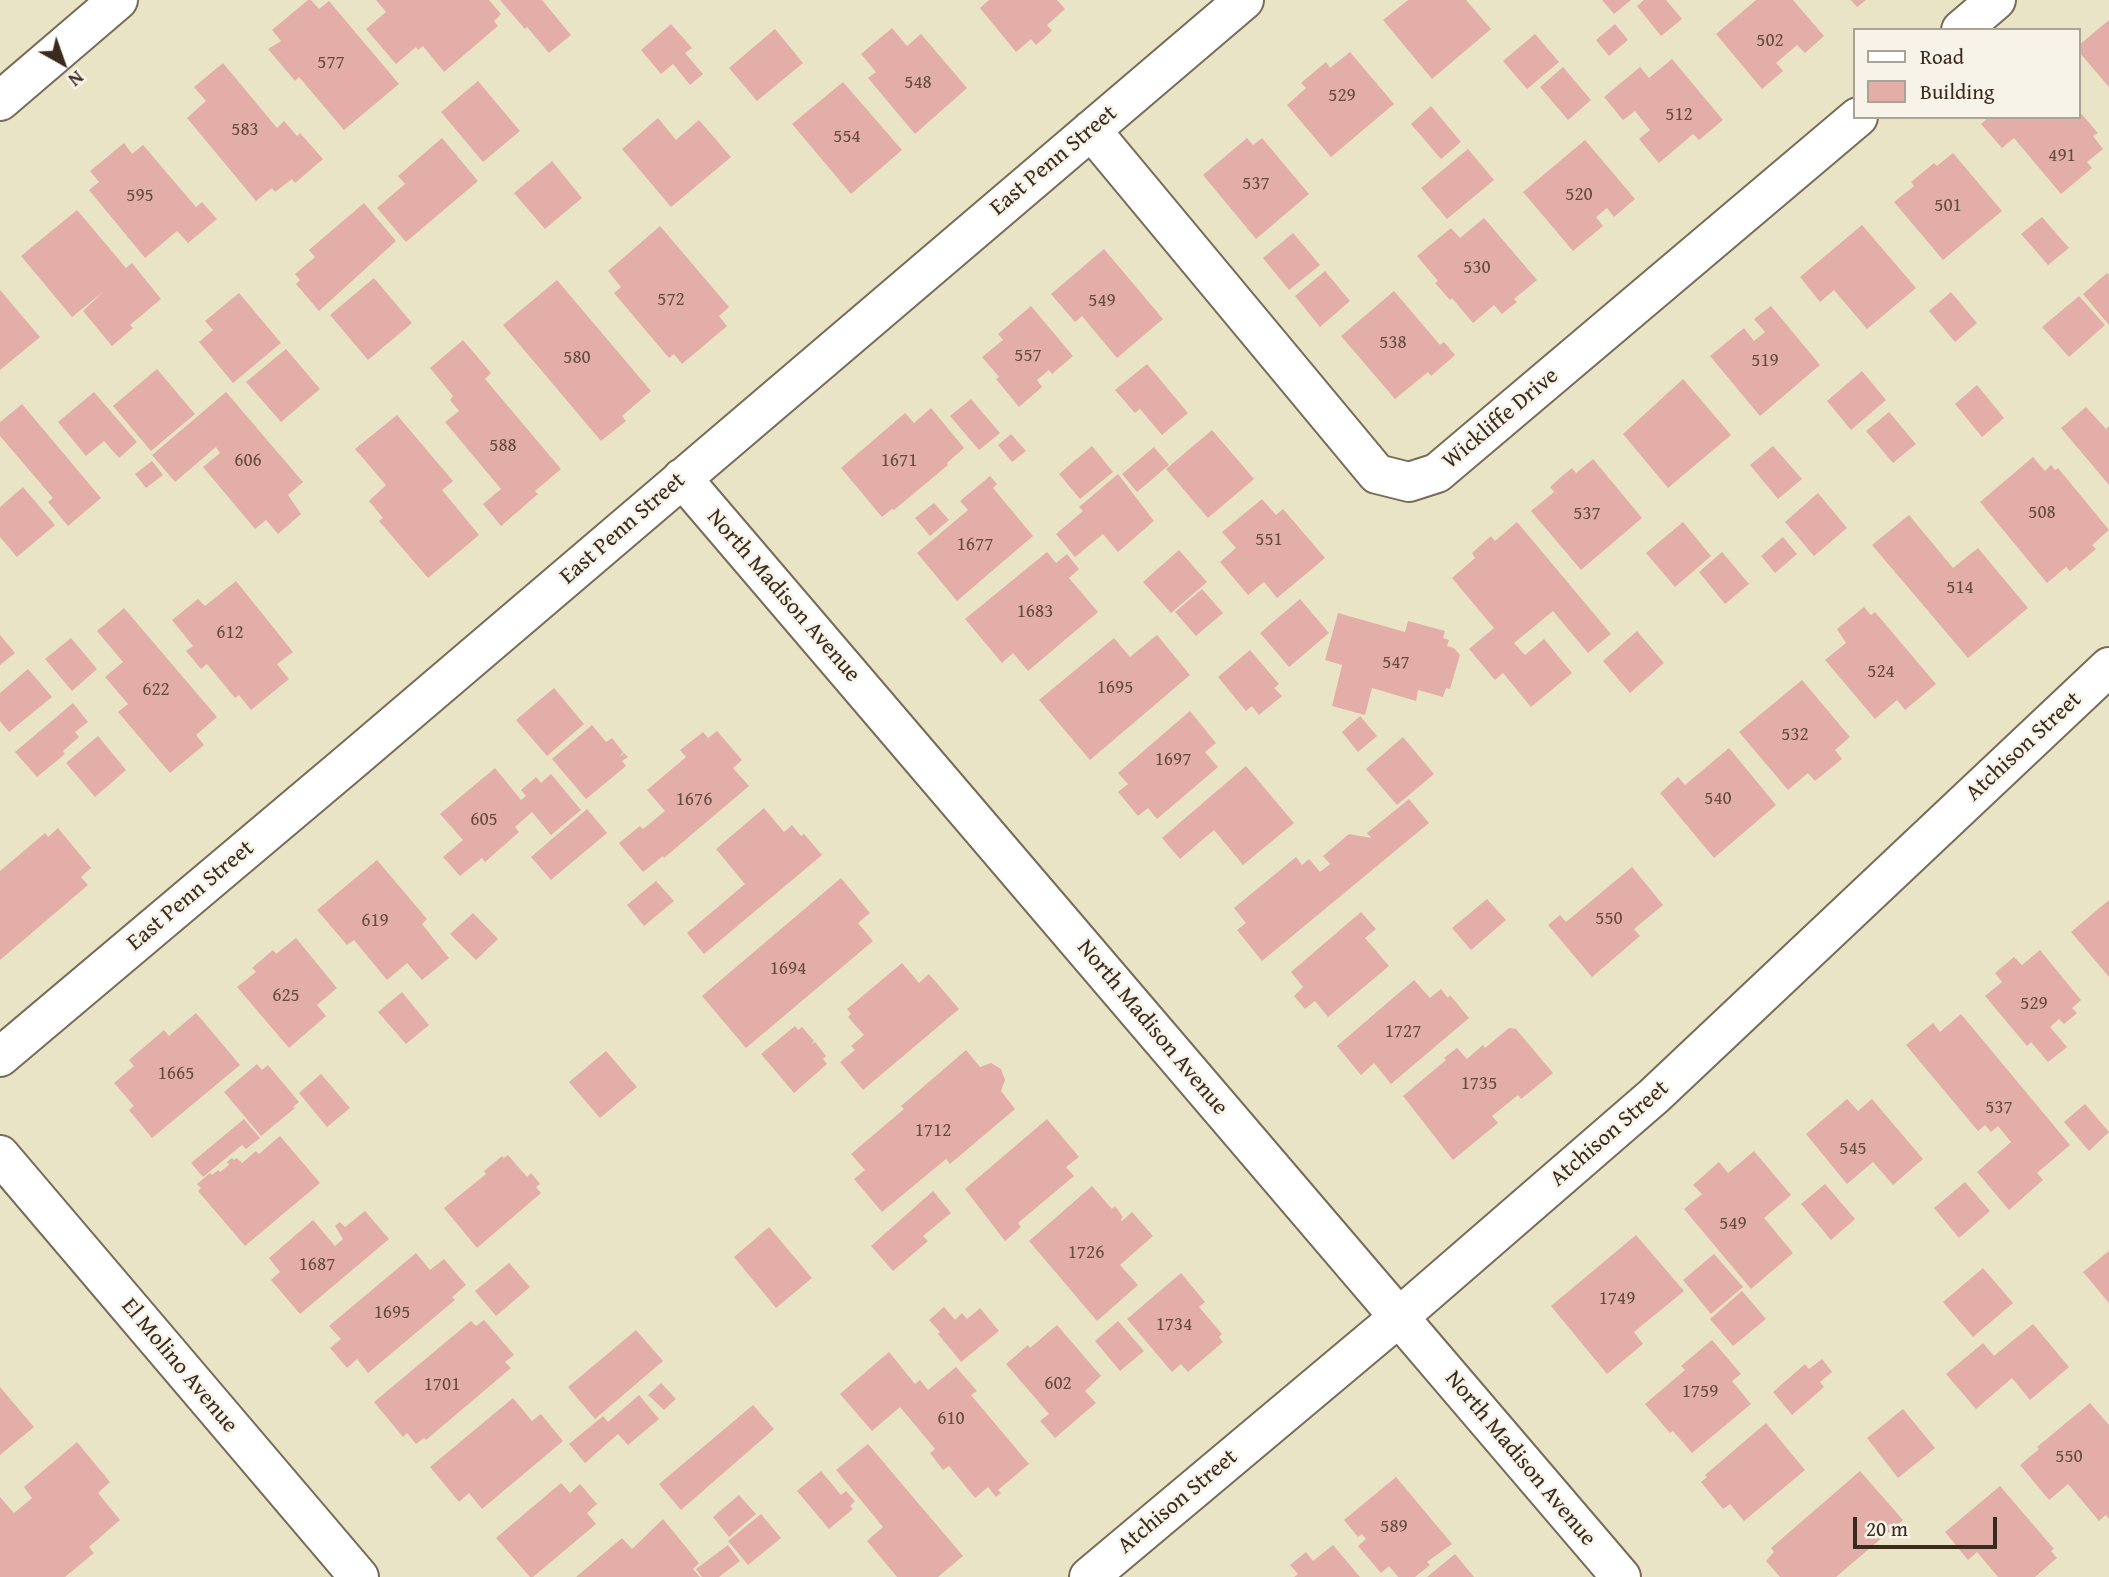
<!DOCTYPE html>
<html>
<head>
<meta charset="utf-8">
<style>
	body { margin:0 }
	#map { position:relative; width:2109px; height:1577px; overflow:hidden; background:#eae4c6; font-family:"Gentium Book Plus",serif }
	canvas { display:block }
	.legend { position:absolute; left:1853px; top:28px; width:228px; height:91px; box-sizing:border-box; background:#f7f3e8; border:2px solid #aca397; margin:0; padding:9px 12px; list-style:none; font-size:21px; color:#3b2a1e }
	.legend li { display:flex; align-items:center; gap:14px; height:35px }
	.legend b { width:35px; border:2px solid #aca397 }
	.north { position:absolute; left:28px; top:28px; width:70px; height:70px; -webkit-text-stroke:5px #f7f3e8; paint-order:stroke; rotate:140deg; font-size:19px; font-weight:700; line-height:28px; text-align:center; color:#3b2a1e }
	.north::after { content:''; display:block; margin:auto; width:24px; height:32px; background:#3b2a1e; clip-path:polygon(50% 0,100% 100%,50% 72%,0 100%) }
	.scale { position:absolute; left:1853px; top:1517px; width:144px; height:32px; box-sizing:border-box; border:4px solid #3b2a1e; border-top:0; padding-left:9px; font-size:21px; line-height:24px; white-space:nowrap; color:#3b2a1e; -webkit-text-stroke:5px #f7f3e8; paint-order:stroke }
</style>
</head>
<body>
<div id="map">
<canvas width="2109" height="1577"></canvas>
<ul class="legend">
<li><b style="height:9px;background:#fff"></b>Road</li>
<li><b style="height:19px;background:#e3aea7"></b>Building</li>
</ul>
<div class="north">N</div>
<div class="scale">20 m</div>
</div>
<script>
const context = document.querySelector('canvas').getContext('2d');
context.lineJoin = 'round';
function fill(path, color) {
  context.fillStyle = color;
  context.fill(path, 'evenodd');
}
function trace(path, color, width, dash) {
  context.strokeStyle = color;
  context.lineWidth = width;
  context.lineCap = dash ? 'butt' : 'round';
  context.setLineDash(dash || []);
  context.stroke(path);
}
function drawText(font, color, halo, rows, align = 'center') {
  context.font = font + ' "Gentium Book Plus",serif';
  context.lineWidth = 5;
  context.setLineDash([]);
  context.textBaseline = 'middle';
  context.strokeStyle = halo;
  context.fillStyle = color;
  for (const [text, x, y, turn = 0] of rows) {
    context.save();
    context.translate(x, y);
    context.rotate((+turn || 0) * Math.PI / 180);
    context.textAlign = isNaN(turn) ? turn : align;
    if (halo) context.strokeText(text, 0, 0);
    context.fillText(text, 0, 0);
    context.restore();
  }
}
fill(new Path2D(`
	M308 0H311L319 9 329 1 399 84 344 130 299 77 295 81 268 49 281 41 272 30Z
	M376 0H489L501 14 494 21 498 26 444 72 423 46 418 50 416 47 396 64 366 29 386 12Z
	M500 0H542L571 35 549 53 527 27 525 29Z
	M989 0H1057L1065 9 1047 25 1052 31 1036 45 1031 39 1016 52 980 8Z
	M1408 0H1466L1491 29 1432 79 1383 20Z
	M1602 0H1631L1614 14Z
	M1644 0H1666L1682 19 1661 36 1637 6Z
	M1756 0H1793L1824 36 1805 53 1797 45 1776 63 1783 71 1762 89 1716 34Z
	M1851 0H1866L1857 7Z
	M2109 20V87L2079 52V45Z
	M671 24 692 48 685 53 703 74 690 85 673 64 661 74 641 50Z
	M1615 24 1628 40 1609 56 1596 40Z
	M892 28 907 46 921 34 967 88 915 134 868 78 876 72 861 54Z
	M775 29 803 63 757 101 729 68Z
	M1535 34 1559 62 1527 89 1503 61Z
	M1350 52 1394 104 1331 157 1287 105 1306 88 1301 83 1326 62 1330 68Z
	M1672 59 1723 120 1699 140 1693 134 1659 163 1639 139 1650 130 1635 111 1623 120 1604 97 1640 67 1649 78Z
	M223 63 277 128 284 121 297 136 300 133 323 159 295 183 292 179 275 192 272 188 256 201 187 118 206 101 194 87Z
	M1563 67 1591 100 1568 120 1540 87Z
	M478 81 520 131 483 162 441 112Z
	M843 82 902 150 851 194 792 124Z
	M1431 106 1461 142 1441 159 1411 124Z
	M2079 111 2098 133 2093 136 2103 149 2087 162 2092 168 2061 194 2014 138 2002 148 1981 124 1989 117H2079Z
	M658 118 676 140 699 120 731 157 671 207 622 149Z
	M442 138 478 181 406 242 377 208 405 184 398 176Z
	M1247 138 1253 145 1262 138 1309 194 1256 239 1203 175Z
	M1585 140 1635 199 1614 217 1607 208 1596 217 1603 226 1573 251 1523 192Z
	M124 143 132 154 143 145 196 207 202 202 217 219 188 243 177 231 145 258 89 190 99 182 90 171Z
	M1468 149 1494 180 1447 219 1421 188Z
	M1953 153 2002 211 1943 260 1894 202 1914 186 1911 182 1934 163 1937 166Z
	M552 161 582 198 545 229 514 193Z
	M364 203 396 241 319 311 296 284 300 280 295 274 315 257 309 250Z
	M77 210 126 268 132 263 161 299 130 325 133 328 112 346 83 311 103 292 72 317 21 256Z
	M2042 217 2069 248 2048 265 2021 234Z
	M1484 218 1537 280 1514 299 1517 302 1502 314 1494 305 1473 323 1452 298 1450 300 1435 283 1438 281 1417 256 1451 228 1460 238Z
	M1862 225 1916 288 1867 329 1834 290 1820 302 1800 277Z
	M660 226 729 307 719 316 727 326 682 364 674 354 669 358 614 293 621 287 608 271Z
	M1293 233 1320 265 1289 290 1263 258Z
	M1104 249 1163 319 1117 358 1082 316 1075 322 1051 294Z
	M1325 271 1350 301 1320 327 1295 296Z
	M2107 273 2109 275V325L2083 294Z
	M374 278 412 323 368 360 330 315Z
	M557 280 651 391 622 416 626 421 601 441 503 325Z
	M0 290 40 337 0 370Z
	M1394 291 1440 345 1444 342 1455 355 1431 376 1428 372 1395 399 1341 336Z
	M1951 292 1977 323 1955 342 1929 311Z
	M239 293 281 343 233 383 199 342 213 330 205 321Z
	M2079 296 2105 325 2069 357 2042 327Z
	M1031 306 1073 356 1052 374 1049 370 1037 380 1042 387 1019 407 996 379 999 377 982 357 1003 340 998 334Z
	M1771 306 1820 365 1760 416 1710 356 1744 328 1754 341 1765 332 1754 319Z
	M463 340 491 373 485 379 561 469 535 491 538 494 501 526 483 504 501 489 445 422 459 411 450 400 453 396 430 368Z
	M286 349 320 389 281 422 246 382Z
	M1147 364 1188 413 1162 435 1140 409 1135 413 1115 390Z
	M157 369 195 414 151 451 113 406Z
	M1862 371 1886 400 1851 430 1827 401Z
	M1683 379 1731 435 1668 488 1623 434Z
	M1977 385 2004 418 1982 437 1955 404Z
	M94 392 137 442 119 458 104 441 86 456 58 422Z
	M226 392 303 482 288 495 301 514 278 534 266 520 255 529 203 467 220 453 216 447 175 482 152 455Z
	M971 399 1000 433 979 450 950 416Z
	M22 404 101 498 68 526 48 502 53 498 0 436V422Z
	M2086 407 2106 429 2109 426V485L2061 428Z
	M931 408 964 448 947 463 948 465 894 510 892 509 882 517 841 468 905 413 914 423Z
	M1889 412 1916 444 1893 463 1866 431Z
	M397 415 453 481 442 490 479 535 428 578 379 521 383 518 369 501 386 485 355 449Z
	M1212 430 1254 479 1208 518 1166 469Z
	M1011 434 1026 451 1012 462 998 445Z
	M1092 446 1113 472 1080 499 1059 474Z
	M1773 446 1802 479 1778 499 1750 465Z
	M1154 447 1169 465 1137 492 1122 474Z
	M2033 457 2045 471 2051 465 2055 470 2058 468 2109 530 2092 545 2096 549 2070 571 2066 567 2047 583 1980 502Z
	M1593 459 1642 518 1581 570 1531 511 1554 492 1550 487 1561 477 1572 468 1576 473Z
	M152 461 163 475 146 488 135 474Z
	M1118 474 1154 521 1118 552 1103 534 1075 557 1056 534 1083 511 1079 507Z
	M990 476 997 484 993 488 1033 536 957 601 917 553 968 510 960 501Z
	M23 487 55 525 17 557 0 537V507Z
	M1818 493 1847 528 1814 556 1785 522Z
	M1262 499 1276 515 1283 509 1325 558 1277 598 1264 582 1248 595 1220 562 1236 548 1222 532Z
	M934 503 949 520 930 536 915 518Z
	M1909 515 1953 568 1978 548 2028 608 1968 658 1872 545Z
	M1517 522 1611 634 1588 653 1553 611 1514 643 1525 655 1544 639 1572 673 1531 707 1503 673 1495 680 1469 649 1494 628 1452 578 1475 558 1472 553 1491 536 1495 541Z
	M1683 522 1711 556 1675 587 1646 553Z
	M1783 537 1797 554 1775 573 1761 556Z
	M1179 550 1207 582 1171 613 1143 582Z
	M1047 552 1056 563 1067 554 1079 569 1069 578 1098 612 1028 671 1013 653 1002 663 965 619Z
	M1722 552 1749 584 1725 604 1699 572Z
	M236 581 293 652 277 664 289 679 251 710 239 695 235 698 207 664 201 669 186 651 193 646 172 620 198 599 205 606Z
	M1202 589 1223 613 1196 636 1175 612Z
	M1300 599 1329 633 1289 667 1260 633Z
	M1864 607 1871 615 1875 612 1936 684 1905 710 1897 700 1875 719 1825 660 1846 643 1837 629Z
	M124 608 217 717 196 735 204 745 170 773 118 712 128 704 105 677 123 662 97 631Z
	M1338 613 1405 632 1408 621 1445 631 1443 638 1449 640 1447 646 1454 648 1460 655 1450 689 1446 688 1443 697 1418 690 1416 701 1372 688 1365 715 1332 706 1342 665 1325 660Z
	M1637 631 1664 663 1630 693 1603 661Z
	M0 635 15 653 0 665Z
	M1157 635 1190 675 1090 760 1039 700 1114 638 1130 657Z
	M71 638 97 669 72 691 45 659Z
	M1250 650 1279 684 1274 688 1282 696 1259 715 1252 706 1246 711 1218 677Z
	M28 669 52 697 9 732 0 721V693Z
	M1802 680 1850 737 1835 750 1842 759 1815 781 1808 773 1788 790 1739 732Z
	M554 688 584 724 547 756 516 720Z
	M73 703 88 722 75 732 79 737 63 751 65 754 37 777 15 752Z
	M1190 711 1216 743 1205 752 1218 767 1157 819 1148 808 1138 816 1118 792 1128 784 1118 773Z
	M1360 716 1377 736 1358 752 1342 732Z
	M592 725 606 742 612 738 623 752 619 758 624 753 628 757 622 761 626 766 586 799 552 759Z
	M717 731 742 760 733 768 749 786 664 858 663 856 643 872 619 843 640 826 643 829 665 811 647 790 686 757 680 750 703 732 708 738Z
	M98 736 126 770 95 797 66 763Z
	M1403 737 1434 774 1397 805 1366 769Z
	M1729 748 1776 805 1714 858 1660 793 1678 777 1685 785Z
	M1246 766 1294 823 1243 865 1214 830 1180 859 1162 838Z
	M495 768 521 800 526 796 521 790 536 777 541 783 551 774 581 810 551 835 532 812 515 827 519 832 485 862 482 858 460 876 443 857 463 840 440 814Z
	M1409 799 1429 823 1262 961 1237 930 1246 923 1234 908 1296 857 1302 865 1309 859 1320 872 1330 864 1323 856 1349 834 1371 838 1367 833Z
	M764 808 784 832 792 825 801 836 804 834 822 855 704 954 687 933 745 884 716 849Z
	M587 809 607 833 551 880 531 857Z
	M58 828 91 868 81 877 88 885 0 960V871L45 833 48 837Z
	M377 860 427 919 422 924 449 958 422 980 407 963 387 980 354 940 347 945 317 910Z
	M1632 867 1663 905 1634 929 1640 936 1592 977 1548 925 1560 915 1566 922Z
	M841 878 870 913 858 923 873 941 746 1048 702 996Z
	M656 881 674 901 644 926 627 905Z
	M1487 899 1506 920 1471 950 1452 928Z
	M2109 900V977L2071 932Z
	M1361 912 1376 929 1365 938 1389 966 1328 1017 1315 1001 1305 1009 1294 996 1303 987 1291 972Z
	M473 913 498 939 476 960 450 934Z
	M296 938 337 988 317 1005 326 1016 289 1048 237 987 256 972 252 968 273 950 276 954Z
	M2040 950 2081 1000 2072 1008 2077 1013 2064 1024 2059 1019 2050 1027 2067 1047 2048 1062 2031 1042 2027 1046 1985 996 2002 982 1995 973 2014 957 2022 965Z
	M902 963 919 983 929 974 959 1009 863 1090 840 1062 855 1050 851 1046 864 1035 848 1017 851 1014 847 1009Z
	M1414 980 1430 998 1441 989 1448 998 1450 995 1469 1018 1391 1084 1374 1063 1361 1075 1337 1046Z
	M402 992 429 1025 406 1044 378 1012Z
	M196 1013 240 1065 152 1138 129 1110 134 1106 114 1083 134 1066 129 1060 164 1030 169 1036Z
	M1961 1014 2070 1145 2037 1173 2043 1180 2009 1210 1977 1172 2011 1142 1998 1126 1991 1132 1985 1125 1978 1131 1906 1045 1933 1023 1940 1032Z
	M795 1026 798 1030 802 1027 814 1041 811 1045 815 1042 826 1056 823 1059 827 1064 794 1093 761 1054Z
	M1509 1028 1516 1029 1553 1073 1521 1099 1518 1095 1492 1116 1498 1123 1453 1160 1403 1096 1446 1060 1444 1058 1457 1048 1467 1059 1483 1045 1485 1048Z
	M966 1050 980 1067 991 1063 1001 1069 1005 1080 1001 1091 1015 1109 950 1164 946 1159 882 1212 854 1179 865 1170 851 1154 904 1109 901 1106Z
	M606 1051 637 1087 600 1118 569 1082Z
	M257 1064 262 1070 268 1065 299 1102 293 1107 295 1108 261 1136 224 1092Z
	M321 1074 350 1108 327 1127 299 1093Z
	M1847 1099 1858 1111 1872 1099 1923 1159 1893 1185 1873 1162 1847 1184 1806 1134Z
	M2085 1104 2109 1132 2089 1151 2064 1122Z
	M244 1119 260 1138 246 1149 242 1145 203 1177 191 1163Z
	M1047 1119 1079 1157 1066 1167 1074 1176 1018 1223 1021 1227 1005 1241 965 1189Z
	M280 1136 320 1183 245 1246 198 1191 201 1188 197 1184 210 1173 212 1175 218 1170 220 1172 229 1165 227 1162 232 1158 234 1160 237 1158 242 1163 256 1151 259 1154Z
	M1754 1151 1791 1195 1764 1218 1793 1253 1751 1289 1684 1209 1702 1194 1693 1185 1719 1162 1728 1173Z
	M508 1155 527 1177 531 1173 540 1184 536 1187 541 1193 477 1248 444 1208 486 1174 484 1171 502 1156 504 1158Z
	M1965 1182 1990 1211 1959 1238 1934 1208Z
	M1825 1184 1855 1219 1831 1240 1801 1204Z
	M1092 1186 1112 1209 1115 1206 1123 1217 1121 1219 1122 1221 1132 1212 1153 1236 1120 1265 1138 1285 1097 1321 1029 1241Z
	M933 1191 951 1213 923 1236 928 1241 893 1271 871 1246Z
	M365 1211 389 1239 300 1314 271 1280 280 1272 269 1258 313 1220 335 1246 343 1239 335 1226 340 1222 345 1227Z
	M769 1227 812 1278 776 1308 734 1257Z
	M1636 1235 1684 1291 1634 1332 1643 1344 1607 1374 1551 1306Z
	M2109 1251V1303L2083 1272Z
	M416 1253 430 1270 444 1259 466 1285 452 1297 455 1300 368 1373 357 1359 347 1368 330 1348 341 1339 329 1326Z
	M1714 1254 1743 1287 1711 1314 1683 1280Z
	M509 1263 530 1287 496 1316 475 1291Z
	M1983 1268 2013 1303 1973 1337 1943 1302Z
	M1181 1273 1205 1302 1199 1307 1222 1334 1219 1337 1223 1342 1188 1372 1181 1364 1172 1372 1127 1319Z
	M1742 1291 1766 1319 1733 1346 1710 1319Z
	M944 1307 955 1320 962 1313 967 1319 980 1308 999 1331 961 1362 938 1334 940 1332 929 1320Z
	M484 1320 514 1355 505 1362 511 1368 426 1440 424 1438 416 1444 407 1433 403 1437 374 1402 471 1321 476 1326Z
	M1118 1321 1144 1351 1120 1371 1095 1341Z
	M2033 1324 2069 1367 2030 1400 2012 1378 1976 1409 1946 1374 1983 1343 1994 1356Z
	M1057 1325 1101 1376 1085 1391 1096 1403 1055 1438 1040 1421 1049 1414 1006 1364 1028 1345 1030 1348Z
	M636 1330 663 1361 595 1419 568 1387Z
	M1712 1340 1741 1374 1732 1381 1751 1404 1692 1453 1673 1431 1670 1433 1645 1404 1685 1370 1681 1366Z
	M889 1352 915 1384 920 1380 928 1390 956 1367 977 1391 971 1395 1029 1464 998 1490 1001 1493 996 1497 988 1487 975 1498 949 1466 943 1470 930 1453 935 1449 900 1407 872 1431 840 1394Z
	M1822 1359 1832 1372 1820 1382 1824 1387 1792 1415 1773 1392 1805 1364 1809 1369Z
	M661 1383 676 1399 664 1410 648 1395Z
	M0 1387 34 1427 0 1455Z
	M639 1395 659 1419 628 1445 618 1434 585 1463 569 1444 603 1416 608 1422Z
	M513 1398 532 1421 541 1414 563 1441 482 1509 469 1493 459 1502 430 1467Z
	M2090 1403 2109 1425V1519L2106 1515 2099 1521 2068 1484 2049 1500 2020 1465 2039 1449 2037 1447Z
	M753 1405 774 1429 681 1510 659 1484Z
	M1903 1409 1935 1448 1898 1478 1867 1438Z
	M1766 1423 1805 1470 1744 1521 1730 1504 1723 1509 1701 1482 1707 1477 1705 1475Z
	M77 1442 110 1482 98 1493 120 1520 89 1547 94 1553 65 1577H0V1497L14 1513 32 1498 24 1487Z
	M868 1444 963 1556 938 1577H897L867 1541 883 1527 836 1470Z
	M821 1471 841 1495 846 1491 855 1501 850 1506 853 1509 829 1529 797 1491Z
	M1860 1471 1903 1520 1836 1577H1780L1766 1561 1774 1552 1771 1548Z
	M1396 1477 1452 1544 1427 1562 1430 1565 1415 1577H1398L1389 1566 1381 1573 1358 1546 1366 1539 1362 1534 1358 1537 1344 1520Z
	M561 1483 570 1493 580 1484 597 1504 587 1513 596 1524 533 1577H530L496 1538Z
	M2000 1486 2054 1549 2051 1551 2057 1558 2035 1577H1998L1977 1552 1968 1560 1945 1532Z
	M739 1495 756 1514 729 1537 713 1517Z
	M761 1514 781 1538 748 1565 728 1541Z
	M663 1519 699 1563 693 1569 700 1577H576L622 1538 632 1549Z
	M728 1545 740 1561 719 1577H702L696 1569Z
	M1333 1545 1360 1577H1294L1298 1574 1290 1565 1306 1552 1313 1561Z
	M1455 1554 1474 1577H1427Z`), '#e3aea7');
const minor = new Path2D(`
	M1961 30 1996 0
	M0 101 118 0
	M1091 130 1377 474 1409 482 1437 473 1858 117
	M682 478 1621 1577
	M0 1057 350 762 1244 0
	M1089 1577 1399 1317 1654 1096 2109 667`);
const tertiary = new Path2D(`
	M0 1155 359 1577`);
trace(minor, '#786b59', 42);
trace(tertiary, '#786b59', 42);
trace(minor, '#fff', 38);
trace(tertiary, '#fff', 38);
drawText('19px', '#654b40', null, [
	["502",1770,41],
	["577",331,63],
	["548",918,83],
	["529",1342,96],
	["512",1679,115],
	["583",245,130],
	["554",847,137],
	["491",2062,156],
	["537",1256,184],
	["520",1579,195],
	["595",140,196],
	["501",1948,206],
	["530",1477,268],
	["572",671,300],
	["549",1102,301],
	["538",1393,343],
	["557",1028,356],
	["580",577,358],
	["519",1765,361],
	["588",503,446],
	["606",248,461],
	["1671",899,461],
	["508",2042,513],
	["537",1587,514],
	["551",1269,540],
	["1677",975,545],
	["514",1960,588],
	["1683",1035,612],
	["612",230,633],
	["547",1396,663],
	["524",1881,672],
	["1695",1115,688],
	["622",156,690],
	["532",1795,735],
	["1697",1173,760],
	["540",1718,799],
	["1676",694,800],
	["605",484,820],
	["550",1609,919],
	["619",375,921],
	["1694",788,969],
	["625",286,996],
	["529",2034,1004],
	["1727",1403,1032],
	["1665",176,1074],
	["1735",1479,1084],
	["537",1999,1108],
	["1712",933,1131],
	["545",1853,1149],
	["549",1733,1224],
	["1726",1086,1253],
	["1687",317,1265],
	["1749",1617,1299],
	["1695",392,1313],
	["1734",1174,1325],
	["602",1058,1384],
	["1701",442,1385],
	["1759",1700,1392],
	["610",951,1419],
	["550",2069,1457],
	["589",1394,1527]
]);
drawText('23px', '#3b2a1e', '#f7f3e8', [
	["East Penn Street",1054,161,-40],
	["Wickliffe Drive",1501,419,-40],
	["East Penn Street",623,529,-41],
	["North Madison Avenue",783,596,49],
	["Atchison Street",2024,747,-43],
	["East Penn Street",191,896,-40],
	["North Madison Avenue",1152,1028,50],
	["Atchison Street",1610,1134,-41],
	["El Molino Avenue",179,1366,50],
	["North Madison Avenue",1520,1459,50],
	["Atchison Street",1178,1502,-40]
]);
</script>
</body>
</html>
